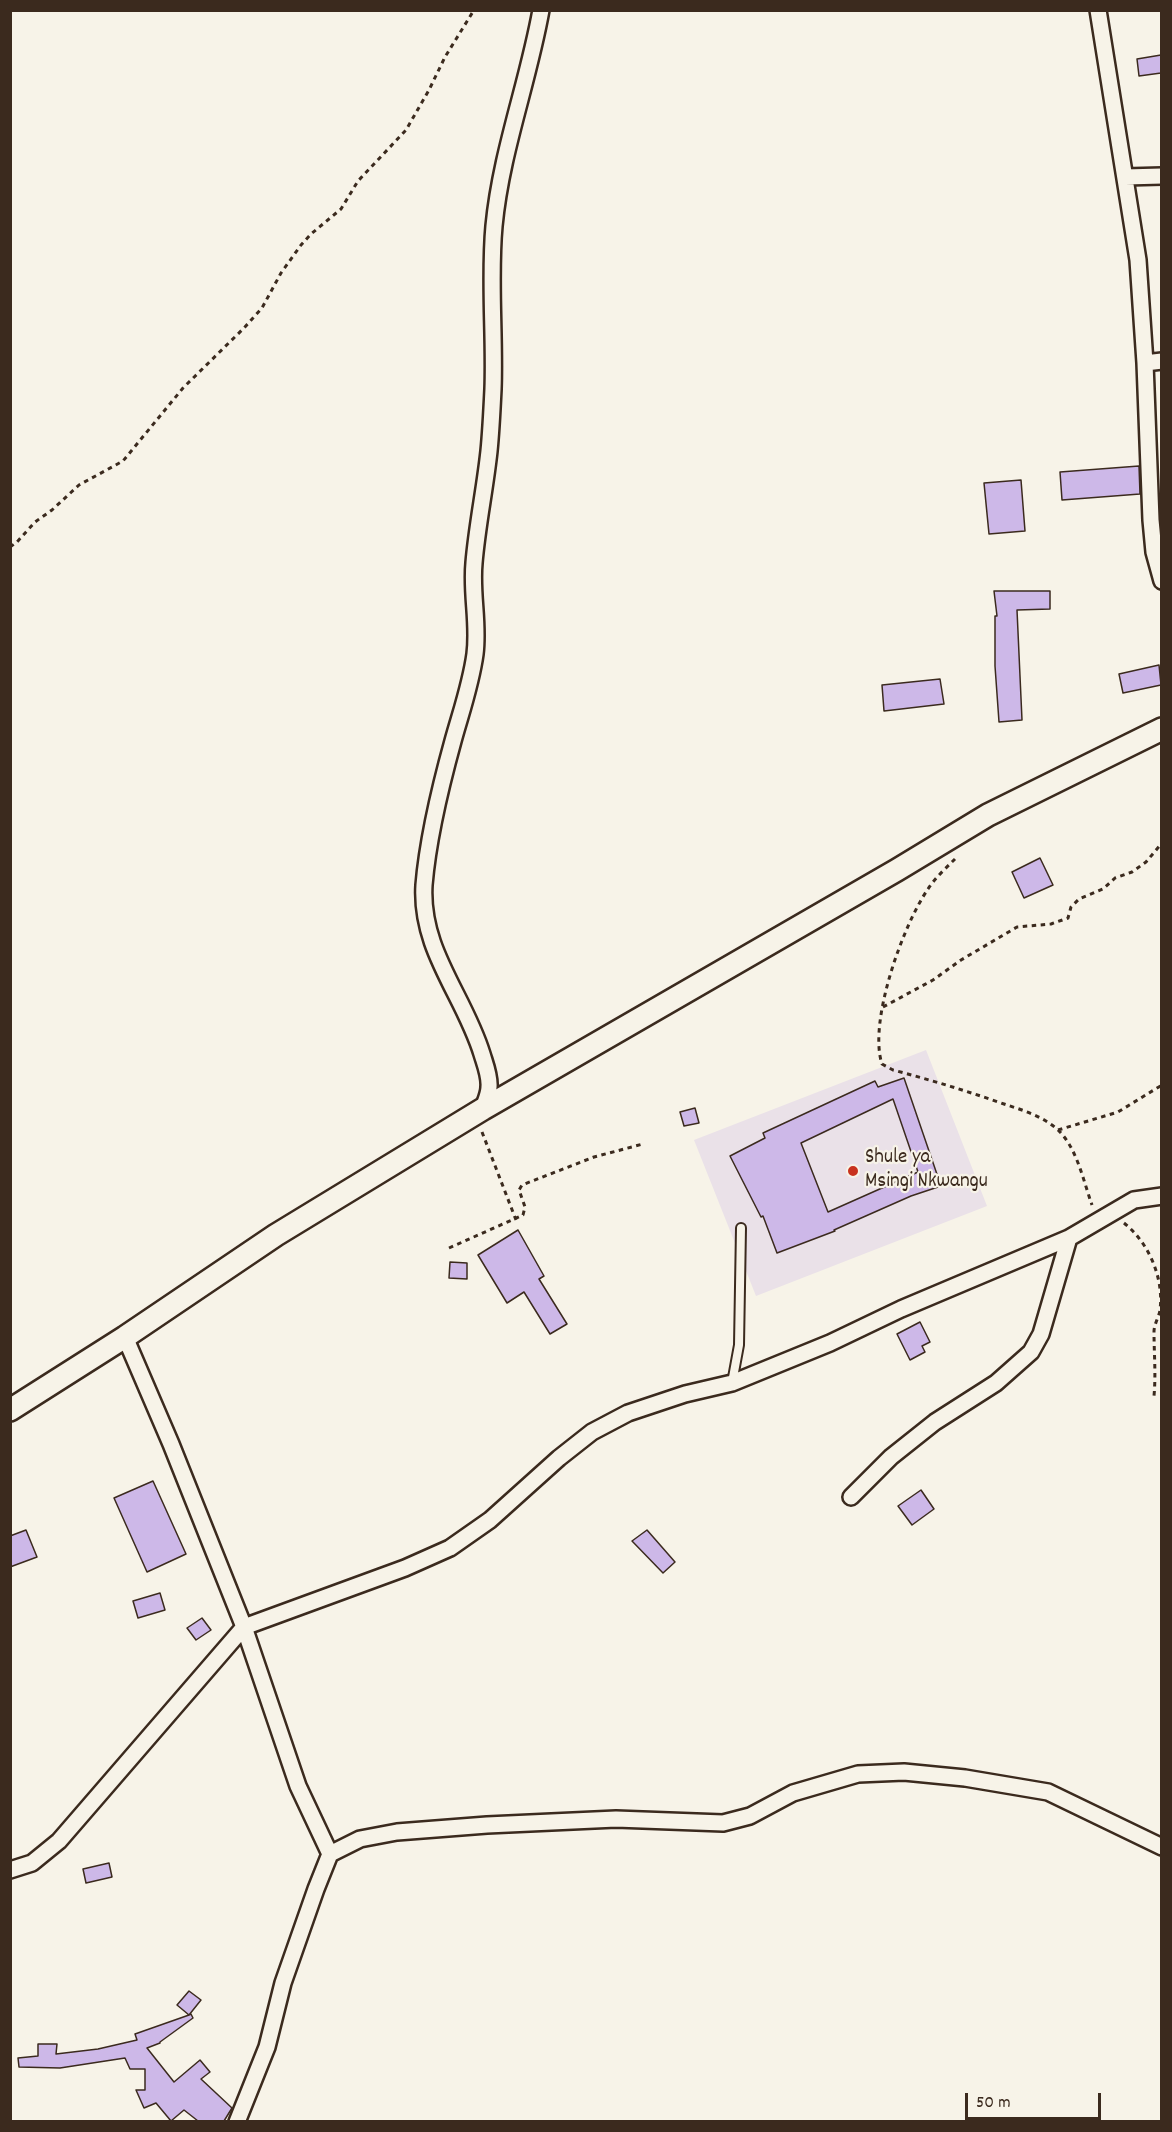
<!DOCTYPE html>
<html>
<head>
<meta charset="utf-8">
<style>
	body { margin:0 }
	#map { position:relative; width:1172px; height:2132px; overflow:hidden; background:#f7f3e8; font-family:Dekko,sans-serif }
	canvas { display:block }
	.frame { position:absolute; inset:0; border:12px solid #3b2a1e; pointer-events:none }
	.scale { position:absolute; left:965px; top:2093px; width:136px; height:27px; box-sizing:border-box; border:3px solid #3b2a1e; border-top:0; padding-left:8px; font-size:18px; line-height:21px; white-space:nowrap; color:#3b2a1e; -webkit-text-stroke:4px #f7f3e8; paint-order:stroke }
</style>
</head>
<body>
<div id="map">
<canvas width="1172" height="2132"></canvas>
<div class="frame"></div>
<div class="scale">50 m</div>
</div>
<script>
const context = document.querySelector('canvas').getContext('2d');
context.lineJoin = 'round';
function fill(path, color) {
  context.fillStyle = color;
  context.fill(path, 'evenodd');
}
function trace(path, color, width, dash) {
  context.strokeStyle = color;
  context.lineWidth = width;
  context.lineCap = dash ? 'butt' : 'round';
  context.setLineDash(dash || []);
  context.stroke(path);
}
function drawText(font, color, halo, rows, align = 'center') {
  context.font = font + ' Dekko,sans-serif';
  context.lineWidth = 4.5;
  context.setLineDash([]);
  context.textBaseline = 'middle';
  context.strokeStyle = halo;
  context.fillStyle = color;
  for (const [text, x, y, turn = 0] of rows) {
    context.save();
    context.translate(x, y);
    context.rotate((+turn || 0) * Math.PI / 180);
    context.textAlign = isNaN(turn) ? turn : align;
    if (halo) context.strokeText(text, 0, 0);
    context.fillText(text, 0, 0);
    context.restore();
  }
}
fill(new Path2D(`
	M926 1050 987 1206 756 1296 694 1140Z`), '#eae1e8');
const building = new Path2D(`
	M1161 55V73L1139 76 1137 59Z
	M1139 466 1140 494 1062 500 1060 472Z
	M1021 480 1025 531 989 534 984 483Z
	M994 591H1050V609L1017 610 1022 720 999 722 995 666V616H997Z
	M1159 665 1161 685 1123 693 1119 674Z
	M940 679 944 704 884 711 882 685Z
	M1040 858 1053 885 1024 898 1012 872Z
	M904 1078 941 1186 911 1196 834 1230 835 1231 777 1253 763 1216 761 1217 730 1156 765 1138 763 1133 875 1081 878 1087ZM893 1099 918 1172 828 1212 801 1143Z
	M695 1108 699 1123 684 1126 680 1112Z
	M518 1230 544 1276 539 1279 567 1324 550 1334 524 1292 507 1303 478 1255Z
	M450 1262 467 1263V1279L449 1278Z
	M920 1322 930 1342 922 1346 925 1352 910 1360 897 1334Z
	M153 1481 186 1554 147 1572 114 1498Z
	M921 1490 934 1509 912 1525 898 1506Z
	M26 1530 37 1557 10 1567V1536Z
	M647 1530 675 1562 663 1573 632 1541Z
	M160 1593 165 1610 138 1618 133 1601Z
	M202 1618 211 1630 196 1640 187 1628Z
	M109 1863 112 1877 86 1883 83 1869Z
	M189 1991 201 2000 189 2015 191 2014 193 2018 160 2042V2043L147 2048 174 2082 200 2060 210 2072 201 2079 232 2108 224 2121H198L184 2110 171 2121 156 2103 144 2108 136 2090H145V2069H130L125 2058 60 2068 19 2067 18 2058 38 2056V2044H57L56 2054 98 2049 137 2040 135 2034 189 2015 177 2005Z`);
fill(building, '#cdb8e8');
trace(building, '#3b2a1e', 1.5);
const lane = new Path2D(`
	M732 1383 739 1345 741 1228`);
const street = new Path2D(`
	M1098 10 1138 260 1145 363 1151 520 1154 552 1162 581
	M1125 177 1162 176
	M1145 363 1162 361
	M483 1109C485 1102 489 1094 489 1087 490 1076 485 1064 482 1054 464 995 420 950 424 885 428 837 440 788 453 741 461 712 471 684 475 654 479 623 471 594 474 563 477 526 485 489 489 451 491 431 492 410 493 389 495 335 489 280 494 226 501 152 528 83 541 10
	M125 1337 171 1444 244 1627 298 1786 330 1854 316 1889 283 1983 267 2047 237 2122
	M851 1497 891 1457 935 1422 996 1383 1031 1352 1041 1334 1069 1238 1134 1200 1162 1196
	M330 1854 360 1839 397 1832 487 1825 616 1819 723 1823 750 1816 793 1793 858 1774 904 1772 965 1778 1048 1792 1162 1847
	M10 1870 32 1863 59 1841 244 1627 405 1568 450 1548 490 1520 559 1458 592 1432 628 1413 685 1394 732 1383 830 1343 901 1309 1069 1238`);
const secondary = new Path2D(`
	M10 1410 125 1337 276 1235 483 1109 897 870 988 815 1162 729`);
trace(lane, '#3b2a1e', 12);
trace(street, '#3b2a1e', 20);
trace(secondary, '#3b2a1e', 26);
trace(new Path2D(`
	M10 547 17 542 35 522 52 510 79 485 123 461 183 388 244 328 262 308 281 273 301 245 311 234 341 209 358 181 406 130 429 90 445 57 474 10
	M955 859C946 868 935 878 928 889 903 925 868 1022 882 1064L893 1070C931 1080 967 1091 1004 1104 1022 1110 1043 1116 1058 1130 1077 1148 1083 1180 1092 1205
	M883 1007 933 980 961 960 1017 927 1051 924 1068 918 1071 907 1079 899 1103 889 1115 878 1132 872 1146 862 1162 843
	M1058 1130 1118 1112 1162 1085
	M482 1132 516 1220
	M1124 1223C1149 1243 1164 1278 1160 1310 1159 1317 1154 1324 1154 1332 1154 1353 1156 1374 1154 1396
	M449 1248 523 1215 525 1207 519 1190 522 1185 594 1157 643 1144`), '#3b2a1e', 3, [4.5, 4.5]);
trace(lane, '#f7f3e8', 8);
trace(street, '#f7f3e8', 15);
trace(secondary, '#f7f3e8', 21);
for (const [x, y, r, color] of [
	[853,1171,6,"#c8321e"]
]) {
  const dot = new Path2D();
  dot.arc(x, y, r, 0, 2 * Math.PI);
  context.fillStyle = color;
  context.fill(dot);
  trace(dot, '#f7f3e8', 2);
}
drawText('21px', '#3b2a1e', '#f7f3e8', [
	["Shule ya",865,1159],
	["Msingi Nkwangu",865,1183]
], 'left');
</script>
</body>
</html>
